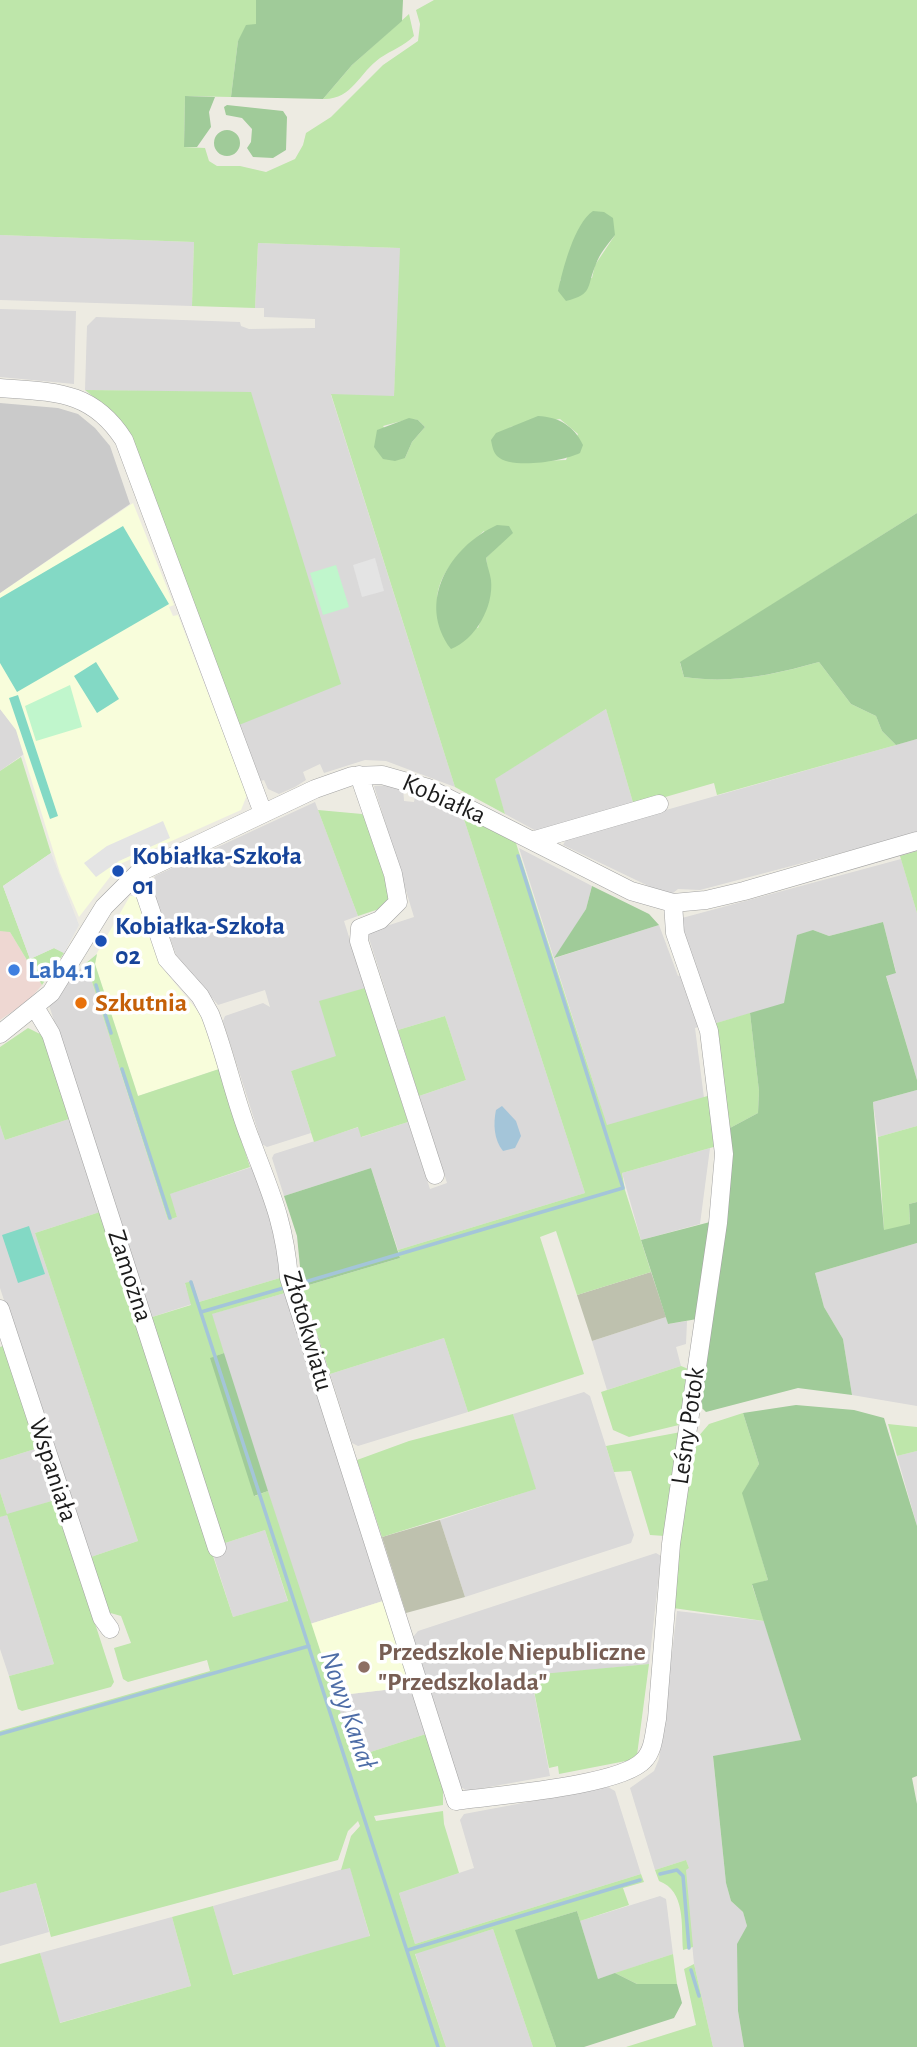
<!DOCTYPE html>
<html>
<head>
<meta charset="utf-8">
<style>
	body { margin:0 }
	canvas { display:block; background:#edebe2 }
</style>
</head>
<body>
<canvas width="917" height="2047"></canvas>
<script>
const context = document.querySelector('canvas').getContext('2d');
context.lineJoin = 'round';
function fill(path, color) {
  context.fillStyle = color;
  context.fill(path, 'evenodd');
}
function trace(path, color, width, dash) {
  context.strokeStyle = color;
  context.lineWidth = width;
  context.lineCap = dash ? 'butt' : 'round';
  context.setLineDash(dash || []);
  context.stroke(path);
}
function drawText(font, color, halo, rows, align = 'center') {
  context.font = font + ' "Alegreya Sans",sans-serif';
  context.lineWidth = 7;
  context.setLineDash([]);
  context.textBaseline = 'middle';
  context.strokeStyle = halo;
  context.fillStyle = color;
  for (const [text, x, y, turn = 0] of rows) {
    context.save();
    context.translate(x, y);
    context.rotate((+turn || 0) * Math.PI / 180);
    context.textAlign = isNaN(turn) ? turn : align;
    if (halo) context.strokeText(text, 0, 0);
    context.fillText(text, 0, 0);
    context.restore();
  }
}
fill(new Path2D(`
	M0 235 194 242 192 306 0 300Z
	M258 243 401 248 394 397 331 395 455 787 386 761 365 760 324 773 320 764 303 772 306 780 295 787 279 794 268 789 264 780 261 781 239 725 251 393 85 390 87 326 96 317 240 322 241 326 249 329 315 328V319L264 317V308H255Z
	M0 309 76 311 74 384 0 377Z
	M0 709 16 729 24 754 0 771Z
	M606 709 634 806 538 832 505 814 494 779Z
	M917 739V833L700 890 678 889 673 893 661 892 563 845 567 838Z
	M393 785 403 787 404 801 414 802 416 792 462 813 585 1193 398 1250 371 1168 284 1196 272 1158 274 1154 359 1127 362 1137 408 1122 430 1189 447 1183 419 1096 466 1080 445 1016 398 1030 368 935V932L414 917 374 786Z
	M315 802 358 916 344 921 365 988 336 1057 291 1071 311 1133 267 1147 262 1144 223 1021 225 1016 263 1003 270 1007 265 990 218 1005 176 955 151 884 155 876Z
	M519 848 592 886 586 909 555 958 659 925 678 976 687 974 705 1025 695 1028 704 1098 607 1126Z
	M901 859 917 913V1080L886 975 896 972 883 922 829 936 813 930 784 1004 713 1024 677 932 682 918Z
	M86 963 168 1220 177 1217 169 1194 255 1166 278 1241 280 1278 199 1302 191 1281 185 1284 192 1304 149 1318 48 1002Z
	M917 1090V1126L878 1137 873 1102Z
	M69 1119 100 1212 35 1233 138 1541 88 1558 0 1288V1125L5 1140Z
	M710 1148 700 1224 641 1240 622 1173Z
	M917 1243V1406L852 1395 843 1339 824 1307 815 1273Z
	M285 1293 383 1601 310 1624 211 1314Z
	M666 1317 668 1324 687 1321 686 1344 676 1347 681 1366 607 1390 592 1341Z
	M444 1338 468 1412 358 1446 352 1443 330 1374Z
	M584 1392 590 1396 634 1535 631 1543 465 1597 440 1520 535 1489 513 1414Z
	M38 1448 55 1500 7 1515 54 1664 9 1676 0 1649V1517L7 1514 0 1492V1460Z
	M917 1451V1526L897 1456Z
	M265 1530 288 1602 233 1617 213 1554 222 1544Z
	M656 1553 661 1556 649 1664 531 1676 550 1776 467 1791 461 1787 413 1637 418 1631Z
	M677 1611 764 1621 801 1740 713 1757 726 1883 731 1901 743 1912 747 1926 738 2011 744 2047H713L694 1964 685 1869 689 1868 686 1860 655 1870 630 1788 654 1771 659 1759Z
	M410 1687 426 1734 355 1757 333 1696Z
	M608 1787 615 1791 641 1874 415 1944 399 1893 474 1868 460 1820 464 1814Z
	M350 1867 370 1937 232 1975 213 1906Z
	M36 1883 49 1932 0 1946V1893Z
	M660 1896 666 1899 673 1954 598 1979 580 1921Z
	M172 1917 191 1986 59 2023 40 1953Z
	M493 1929 533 2047H446L415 1953Z`), '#dad9d9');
fill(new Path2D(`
	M4 930 10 932 42 985 29 1000 0 1020V931Z`), '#eed7d2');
fill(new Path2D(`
	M133 503 174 605 169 607 173 616 178 615 247 795 241 810 120 864 79 917 60 873 16 730 0 709V593Z
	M130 896H136L160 965 201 1015 219 1069 138 1096 95 964 97 953Z
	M383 1601 410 1687 333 1696 310 1624Z`), '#f8fddb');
fill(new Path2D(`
	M0 403 58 408 78 414 95 428 110 446 130 504 0 593Z`), '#cacaca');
fill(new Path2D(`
	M651 1272 666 1317 592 1341 577 1295Z
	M440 1520 465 1597 406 1613 382 1537Z`), '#bec1ae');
fill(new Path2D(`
	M0 0H256V24L238 41 231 97 185 96 184 147 205 148 209 161 217 166H240L266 172 295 159 303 145 306 133 331 117 383 65 418 41 420 24 416 10 434 0H917V513L680 663 684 677C732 684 773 675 819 662L851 704 876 716 882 731 896 745 717 795 714 783 634 806 606 709 495 779 505 814 455 787 331 394 394 396 400 248 258 243 255 308 192 306 194 242 0 235ZM615 235 595 265 592 278 560 281 567 266ZM409 419 418 420 425 427 412 442 405 458 383 426ZM560 419 578 434 566 460 511 462 510 427ZM484 531 493 551 486 558 491 589 478 628 437 599C439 570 463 550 484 531Z
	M409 14 414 36C404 46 392 50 380 58 359 73 352 100 323 99L352 65Z
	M85 390 251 392 341 684 239 725 131 443 118 417Z
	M21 757 51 853 3 886 30 959 54 948 64 953 42 985 10 932 0 931V771Z
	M318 810 362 814C381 834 394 878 391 905L358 916Z
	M462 813 514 837 607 1125 711 1095 717 1146 622 1173 625 1190 651 1272 577 1295 556 1231 540 1237 584 1374 468 1412 444 1338 330 1374 302 1287 400 1258 398 1250 585 1193Z
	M917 851V913L900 856Z
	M97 954 95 964 138 1096 219 1069 250 1167 170 1194 177 1217 168 1220 86 963Z
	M365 988 408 1122 361 1137 358 1127 314 1142 291 1071 336 1056 319 1001Z
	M750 1013 759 1091 758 1113 730 1128 713 1024Z
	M445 1016 466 1080 419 1096 398 1030Z
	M28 1028 44 1036 69 1119 5 1140 0 1125V1047Z
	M917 1126V1202L909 1204 910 1225 884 1231 878 1137Z
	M100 1212 233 1617 288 1601 265 1530 222 1544 149 1318 191 1305 185 1283 192 1281 199 1302 280 1278 285 1293 212 1314 224 1353 211 1358 255 1496 268 1491 355 1757 426 1734 443 1789V1805L374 1816 376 1821 443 1811 444 1824 459 1873 399 1893 415 1944 641 1874 644 1882 623 1888 629 1905 580 1921 577 1911 516 1930 556 2047H533L493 1929 415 1954 446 2047H0V1964L40 1953 60 2023 191 1986 172 1917 213 1906 233 1975 370 1936 350 1868 341 1870 351 1836 360 1826 358 1821 348 1831 338 1860 51 1937 36 1883 0 1893V1731L210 1671 207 1660 128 1682 123 1679 114 1648 131 1643 121 1616 107 1612 88 1558 138 1541 35 1233Z
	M6 1345 38 1448 0 1460V1347Z
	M681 1366 691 1370 683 1424 629 1437 613 1430 601 1392Z
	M743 1413 759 1464 743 1493 768 1580 752 1585 764 1621 673 1608 681 1512 691 1445 709 1424Z
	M513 1414 536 1489 382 1537 357 1460 409 1441Z
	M888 1424 917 1427V1451L897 1456Z
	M681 1432 665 1536 650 1535 631 1471 614 1472 606 1446Z
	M0 1492 7 1514 55 1500 114 1682 111 1687 22 1711 18 1709 9 1676 54 1664 7 1515 0 1517Z
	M649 1664 637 1755 631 1760 559 1774 558 1766 549 1768 531 1675Z
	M686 1860 689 1868 686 1870 693 1947 683 1950C681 1925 686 1891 659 1881L655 1870Z
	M673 1954 677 1984H637L615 1973Z
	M694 1964 713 2047H626L696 2025 684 1969Z`), '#bee6aa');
fill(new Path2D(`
	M256 0H403L402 21 352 65 323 99 231 97 238 41 246 25 256 24Z
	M185 96 215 97 209 112 211 127 197 147H184Z
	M227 105 283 111 287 117 286 150 273 158 253 157 247 148 251 142 252 129 242 118 226 115 224 107Z
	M214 143a13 13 0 1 1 26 0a13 13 0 1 1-26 0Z
	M593 211 604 212 613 218 615 235C608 244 600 253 596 264 586 287 594 294 566 301L558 291C563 269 574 224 593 211Z
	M538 416C559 417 574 426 583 445L580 453C564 461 511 470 497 456 493 452 492 445 491 440L496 433Z
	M409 418 418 420 425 427 412 442 405 458 395 461 383 459 374 447 377 430Z
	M917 513V739L896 745 882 731 876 716 851 704 819 662C772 675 732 684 684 677L680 662Z
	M497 525 509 526 513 533 486 558C487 566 490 573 491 580 494 607 475 640 451 649 416 603 449 547 497 525Z
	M592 886 649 914 659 925 554 958 586 909Z
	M883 922 896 973 886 976 917 1080V1090L873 1102 884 1230 910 1224 909 1204 917 1202V1243L815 1273 824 1307 843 1339 852 1395 798 1388 706 1412 701 1407 731 1143 730 1128 758 1113 759 1091 750 1013 784 1003 797 935 813 930 829 936Z
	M371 1168 400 1258 302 1287 297 1236 284 1196Z
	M710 1222 697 1319 668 1324 641 1240Z
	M224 1353 268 1491 254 1496 210 1358Z
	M796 1405 854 1410 884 1418 917 1526V1776L912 1778 917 1804V2047H744L738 2011 737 1944 747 1926 743 1912 731 1901 726 1883 713 1756 801 1740 752 1584 768 1580 742 1493 759 1464 743 1413Z
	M577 1911 598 1979 615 1973 637 1984H677L682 2003 674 2018 584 2047H556L515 1930Z`), '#a0cb99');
fill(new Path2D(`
	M336 565 349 607 323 615 310 573Z
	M70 685 82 727 36 741 25 706Z`), '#c0f6cc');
fill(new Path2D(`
	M123 526 169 604 17 692 0 663V598Z
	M96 662 119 699 97 713 74 676Z
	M18 695 58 816 50 819 9 698Z
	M29 1226 45 1274 18 1283 2 1235Z`), '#83d9c5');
fill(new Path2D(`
	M375 558 384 591 362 597 353 565Z
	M163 821 170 838 119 861 96 877 84 863 107 846Z
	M51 853 79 925 64 953 54 948 30 959 3 886Z`), '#e4e4e4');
fill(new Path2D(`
	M502 1106 516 1121 521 1136 515 1148 503 1151C494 1140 493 1124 496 1110Z`), '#a4c5d9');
trace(new Path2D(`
	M96 985 111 1033
	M122 1069 170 1218
	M191 1282 438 2047
	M298 1284 623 1188 518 856
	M201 1312 287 1287
	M0 1734 309 1646
	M660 1874 677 1870 683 1876 689 1948
	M408 1950 640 1880
	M691 1970 699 1996`), '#a4c5d9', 3.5);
const minor = new Path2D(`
	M0 388C54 392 92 390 124 440L263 813
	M359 775 393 874 398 902 380 920 360 928 359 941 435 1175
	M535 840 659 804
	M138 873 167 959 200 996 210 1014C226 1055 234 1098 250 1138 270 1192 284 1219 289 1278L456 1801C496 1795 621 1786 644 1760 654 1750 654 1733 657 1719L671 1544 718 1223 724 1154 709 1031 675 933 673 903
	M36 1009 51 1034 217 1548
	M0 1034 51 993 104 907 138 873 315 789 352 776 382 775 428 788 631 891 673 903 706 900 744 891 917 841
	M0 1309 102 1618 110 1629`);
trace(minor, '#a3a3a3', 19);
trace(minor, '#fff', 18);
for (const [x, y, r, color] of [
	[118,871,7,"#1a4fb4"],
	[101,941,7,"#1a4fb4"],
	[14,970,7,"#3f7fe0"],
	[81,1003,7,"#e8710a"],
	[364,1667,7,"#8d6e63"]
]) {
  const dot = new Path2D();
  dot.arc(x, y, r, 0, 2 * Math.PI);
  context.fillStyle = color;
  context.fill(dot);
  trace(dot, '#fff', 2.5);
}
drawText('26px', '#1c1c1c', '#fff', [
	["Kobiałka",444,799,24],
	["Zamożna",130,1276,72],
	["Złotokwiatu",308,1331,74],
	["Leśny Potok",688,1426,-82],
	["Wspaniała",53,1470,72]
]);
drawText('bold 26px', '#164399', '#fff', [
	["Kobiałka-Szkoła",132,856],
	["01",132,886],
	["Kobiałka-Szkoła",115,926],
	["02",115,956]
], 'left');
drawText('bold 26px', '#366cbe', '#fff', [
	["Lab4.1",28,970]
], 'left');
drawText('bold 26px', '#c56008', '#fff', [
	["Szkutnia",95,1003]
], 'left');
drawText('bold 26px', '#785e54', '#fff', [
	["Przedszkole Niepubliczne",378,1652],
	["\"Przedszkolada\"",378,1682]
], 'left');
drawText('italic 28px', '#4e6da7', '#fff', [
	["Nowy Kanał",348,1710,71]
]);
</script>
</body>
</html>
